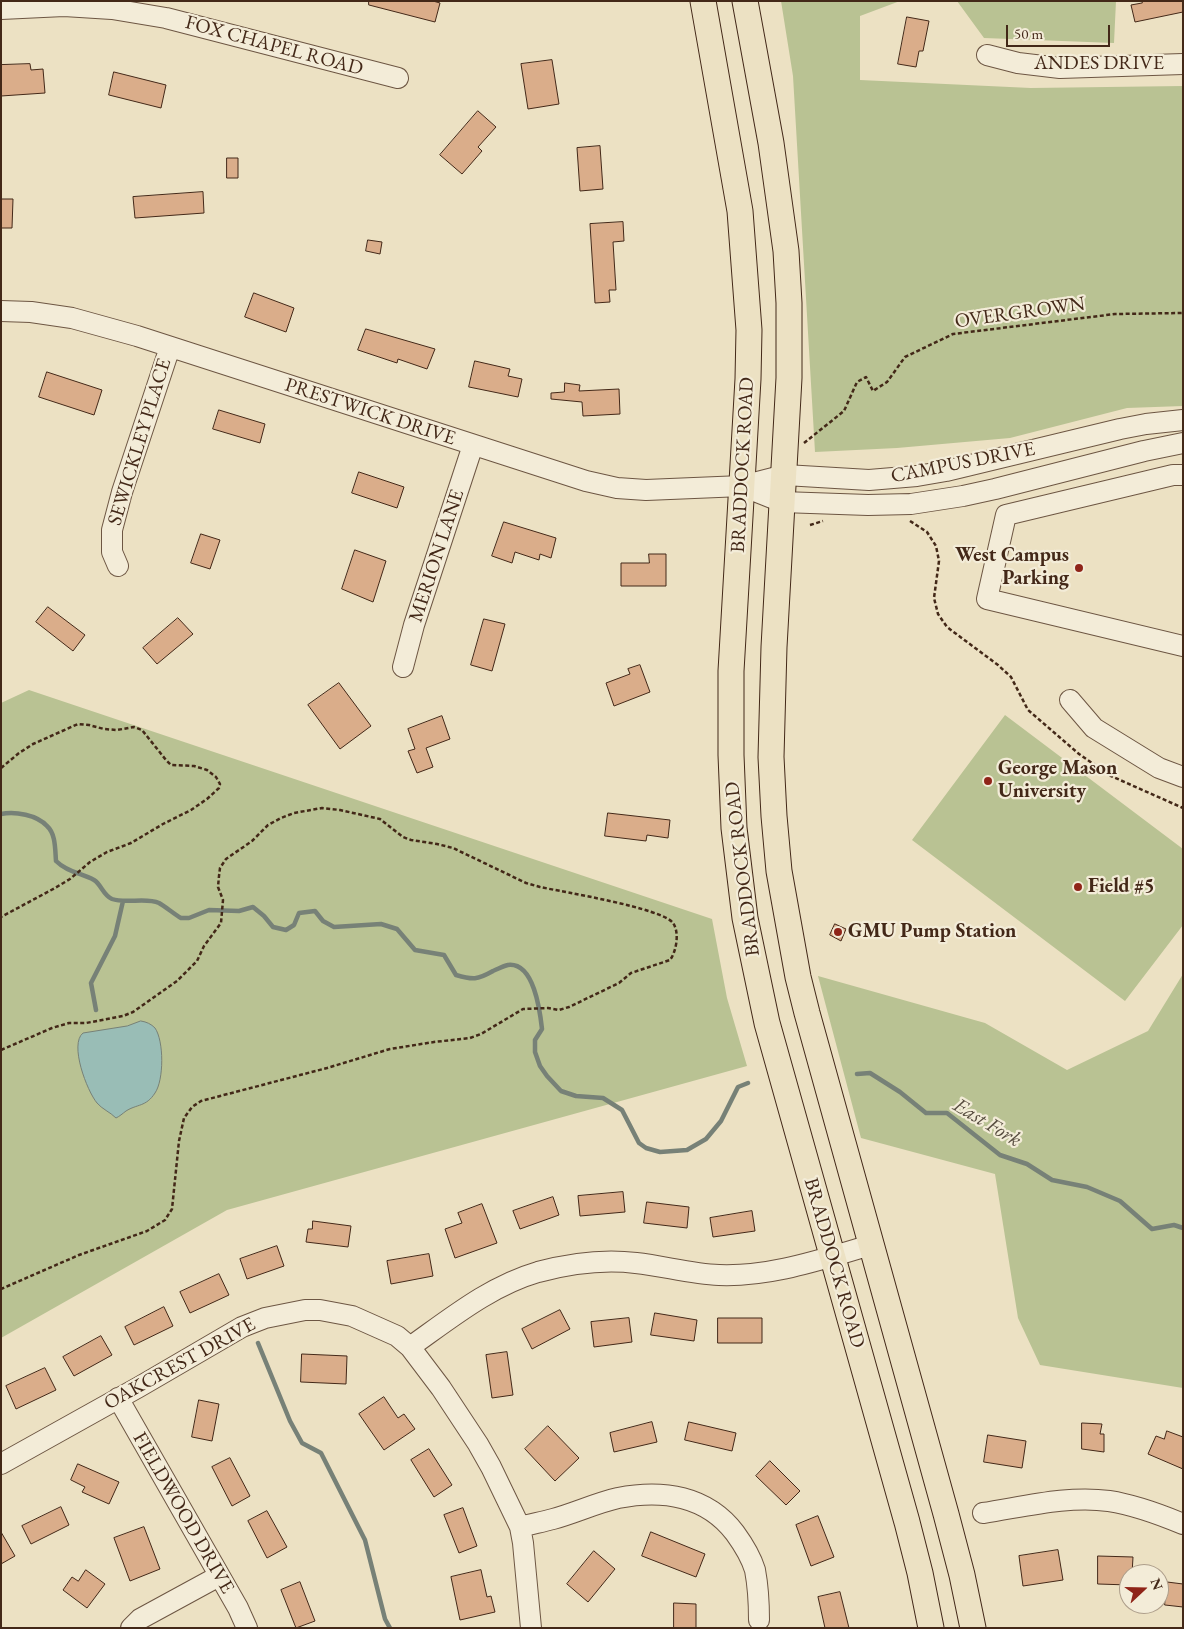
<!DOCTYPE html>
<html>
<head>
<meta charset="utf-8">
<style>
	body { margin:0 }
	#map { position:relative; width:1184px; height:1629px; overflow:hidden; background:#ece1c3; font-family:"EB Garamond",serif }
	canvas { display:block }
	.frame { position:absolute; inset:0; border:2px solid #432818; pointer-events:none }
	.north { position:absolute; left:1119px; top:1564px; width:50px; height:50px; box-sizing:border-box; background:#f3ecd8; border:1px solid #ad9e8b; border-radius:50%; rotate:69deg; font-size:14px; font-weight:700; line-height:20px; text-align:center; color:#432818 }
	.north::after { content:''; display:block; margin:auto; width:18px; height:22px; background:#8f2418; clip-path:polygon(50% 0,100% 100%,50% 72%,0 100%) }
	.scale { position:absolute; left:1006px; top:25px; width:104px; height:22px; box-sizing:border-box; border:2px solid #432818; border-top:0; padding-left:6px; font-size:15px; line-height:18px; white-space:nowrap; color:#432818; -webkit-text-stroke:4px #f3ecd8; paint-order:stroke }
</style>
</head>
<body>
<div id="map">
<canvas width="1184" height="1629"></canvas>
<div class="frame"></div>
<div class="north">N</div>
<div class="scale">50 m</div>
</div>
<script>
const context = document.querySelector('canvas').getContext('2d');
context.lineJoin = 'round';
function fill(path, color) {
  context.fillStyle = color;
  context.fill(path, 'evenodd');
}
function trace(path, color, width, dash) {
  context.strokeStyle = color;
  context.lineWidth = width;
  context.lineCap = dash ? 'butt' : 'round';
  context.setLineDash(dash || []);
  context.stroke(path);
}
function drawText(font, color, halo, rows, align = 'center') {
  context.font = font + ' "EB Garamond",serif';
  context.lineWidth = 4.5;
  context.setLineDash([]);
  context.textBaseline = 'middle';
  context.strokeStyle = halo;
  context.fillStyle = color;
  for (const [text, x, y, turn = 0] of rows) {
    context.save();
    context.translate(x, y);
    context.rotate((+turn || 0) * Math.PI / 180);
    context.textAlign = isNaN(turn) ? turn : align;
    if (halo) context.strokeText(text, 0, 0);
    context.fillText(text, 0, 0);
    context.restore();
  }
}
fill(new Path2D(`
	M781 1H900L860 16V80L1031 88 1183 86V406L1127 408 1010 438 897 448 815 452 793 76Z
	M957 1H1116L1114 43 984 38Z
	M29 690 712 919 727 998 747 1066 227 1210 1 1338V703Z
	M1005 715 1183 849V925L1125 1001 912 840Z
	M1183 974V1388L1040 1365 1018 1318 995 1174 861 1138 818 976 985 1023 1067 1070 1148 1031Z`), '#b9c293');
const water = new Path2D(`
	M141 1021C147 1022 151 1024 155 1028 164 1041 164 1080 155 1093 146 1107 137 1104 126 1111 122 1114 120 1116 116 1118 110 1112 102 1109 97 1103 87 1091 69 1044 83 1033L127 1026Z`);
fill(water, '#99bdb6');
trace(water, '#778177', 1);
trace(new Path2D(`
	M1 814C15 811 37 815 47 826 56 834 55 850 56 861 67 872 81 873 94 880 101 884 103 895 112 899 126 904 146 897 159 903 166 907 174 914 181 918H189L209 910 239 911 253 907 264 916 273 927 286 930 294 925 299 913 315 911 323 921 334 927 381 924 397 929 415 950 444 955 456 975C473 980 477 980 493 971 498 969 503 966 508 965 534 962 540 1011 542 1029L535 1040V1052L540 1066 547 1076 561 1091 576 1096 603 1098 622 1110 639 1143 646 1148 660 1152 687 1150 706 1139 721 1121 738 1087 748 1083
	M96 1010 91 983 115 936 123 901
	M857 1074 870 1073 900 1092 926 1113H947L1000 1155 1027 1164 1052 1180 1087 1187 1120 1201 1152 1229 1174 1225 1183 1228
	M258 1343 290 1421 302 1443 321 1453 365 1540 385 1619 390 1628`), '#778177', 4.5);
const building = new Path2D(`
	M369 1H433L440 3 435 22 369 5Z
	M1142 1H1183V12L1135 22 1131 5 1142 3Z
	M907 17 929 21 923 51H919L916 67 898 64Z
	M552 60 559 104 528 109 521 64Z
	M30 64 31 70 43 69 45 93 1 96V65Z
	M114 72 166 85 161 108 109 95Z
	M478 111 496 127 478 147 482 151 462 174 440 155Z
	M600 146 603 189 580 191 577 148Z
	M227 158H238V178H227Z
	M203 192 204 213 135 218 133 197Z
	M1 199H13L12 228H1Z
	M623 222 624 241 613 242 616 290H609L610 302 595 303 590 224Z
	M368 240 382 242 380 254 366 251Z
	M254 293 294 308 286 332 245 317Z
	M366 329 435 349 427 369 398 359 397 363 358 350Z
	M475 361 510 369 508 376 522 379 518 397 469 387Z
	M47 372 102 390 94 415 39 397Z
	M565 383 580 385 579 391 619 389 620 414 583 416 582 402 551 399V393L564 392Z
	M219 410 265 424 260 443 213 429Z
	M359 472 404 487 397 508 352 493Z
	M504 522 556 538 551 558 540 554 539 560 515 552 512 563 492 556Z
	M201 534 220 540 210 569 191 563Z
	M355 550 386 561 373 602 342 589Z
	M649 554H666V586H621V563H649Z
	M48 607 85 635 73 651 36 622Z
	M178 618 193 634 157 664 143 648Z
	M484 619 505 624 492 671 471 665Z
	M640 665 650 692 614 706 606 683 630 674 628 669Z
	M339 683 371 726 340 749 308 705Z
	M442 716 450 739 426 748 433 767 417 773 408 751 415 749 408 729Z
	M608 813 670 820 668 838 647 835 646 841 605 836Z
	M835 924 846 929 841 941 830 935Z
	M623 1192 625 1212 580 1216 578 1196Z
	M553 1197 559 1215 520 1229 513 1211Z
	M647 1202 689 1207 687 1228 644 1223Z
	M482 1204 497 1243 455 1258 445 1229 462 1223 458 1213Z
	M752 1211 755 1231 713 1237 710 1218Z
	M313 1221 351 1226 348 1247 306 1242 308 1229H312Z
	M277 1246 284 1266 247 1279 240 1259Z
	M429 1254 433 1276 391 1284 387 1261Z
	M219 1274 229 1295 190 1313 180 1292Z
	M164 1307 173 1326 134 1345 125 1327Z
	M560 1310 570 1329 532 1349 522 1329Z
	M655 1313 697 1320 694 1341 651 1335Z
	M629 1318 632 1342 594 1347 591 1322Z
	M718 1318H762V1343H718Z
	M101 1336 112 1355 74 1376 63 1357Z
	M507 1352 513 1395 492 1398 486 1355Z
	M302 1354 347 1356 346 1384 301 1382Z
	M45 1368 56 1390 16 1409 6 1386Z
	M384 1397 398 1418 404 1414 415 1429 384 1450 359 1414Z
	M199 1400 219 1404 212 1441 192 1437Z
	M652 1422 657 1442 614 1452 610 1433Z
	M689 1422 736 1433 732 1451 685 1440Z
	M1082 1423 1102 1424 1100 1434H1104V1452L1082 1449Z
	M548 1426 579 1458 555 1481 525 1449Z
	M1167 1431 1183 1437V1469L1148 1454 1156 1436 1164 1439Z
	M988 1435 1026 1441 1022 1468 984 1462Z
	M429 1449 452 1485 434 1497 411 1460Z
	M230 1458 250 1496 232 1506 212 1467Z
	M770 1461 800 1491 786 1505 756 1476Z
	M78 1464 119 1482 109 1504 82 1492 85 1487 71 1480Z
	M61 1507 69 1525 31 1544 22 1526Z
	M463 1508 477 1546 459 1553 444 1515Z
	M267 1511 287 1547 267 1558 248 1521Z
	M818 1516 834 1557 811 1566 796 1525Z
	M144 1527 160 1569 130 1581 114 1538Z
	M1 1532 15 1556 1 1564Z
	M651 1532 705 1554 696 1577 642 1556Z
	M1058 1550 1063 1580 1023 1586 1019 1556Z
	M594 1551 615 1569 588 1602 567 1584Z
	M1098 1556 1133 1557 1132 1574H1129V1585L1098 1584Z
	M86 1570 105 1584 87 1608 63 1590 72 1577 78 1581Z
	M481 1570 487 1597 491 1596 495 1612 460 1620 451 1577Z
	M300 1582 315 1621 296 1628 281 1590Z
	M1167 1582 1183 1584V1607L1165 1605Z
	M840 1592 849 1628H825L818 1597Z
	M674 1603 696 1604V1628H674Z`);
fill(building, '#daad8a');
trace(building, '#432818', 1);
const minor = new Path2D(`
	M1 9 64 6 112 9 166 18 398 78
	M987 55 1018 63 1060 68 1183 64
	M1 311 31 312 72 318 137 336 586 481 617 488 646 490 742 486 785 475 869 480 917 476 946 471 1120 429 1146 424 1183 420
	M1183 475H1173L1006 515 987 599 1183 646
	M742 486 782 502 868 505 911 504 963 496 995 489 1144 451 1183 443
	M118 566 112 552V530L122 492 170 347
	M403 667 414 625 473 445
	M1070 700 1094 728 1159 768 1183 777
	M410 1347C451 1318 490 1286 538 1272 568 1264 604 1259 636 1263 664 1266 691 1274 719 1275 771 1277 822 1259 871 1245
	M118 1398 238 1608 247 1628
	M1 1464 139 1387 242 1327 265 1318 305 1310H320L352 1316 397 1336 410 1347 441 1388 478 1444 491 1467 520 1527 523 1543 531 1628
	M983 1513C1023 1507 1068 1495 1109 1501 1135 1505 1159 1514 1183 1524
	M520 1527C531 1524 542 1522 553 1519 575 1513 596 1503 618 1498 663 1489 707 1496 735 1533 743 1544 751 1557 755 1570 758 1586 759 1603 759 1620
	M131 1628 140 1619 219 1576`);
const major = new Path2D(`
	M703 1 740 211 749 330 748 379 731 671V755L734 828 745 918 767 1023 907 1522 920 1573 931 1628
	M745 1 771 143 786 251 789 303V378L774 647 771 757 774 816 779 871 798 977 807 1013 946 1514 962 1575 973 1628`);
trace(minor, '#6d5643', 22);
trace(major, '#432818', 27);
trace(new Path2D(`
	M804 443 844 411 857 382 866 377 873 391 887 382 905 357 953 334 1115 314 1183 313
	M910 521 927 532 936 546 939 561 934 598 938 614 947 627 998 665 1011 677 1028 710 1079 754 1111 776 1183 808
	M810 525 823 521
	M1 768 19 753 33 744 78 724 89 725 104 729 117 730 134 727 142 730 166 760 171 765 194 766 207 770 216 777 220 784 219 788 207 799 191 810 163 824 131 843 107 852 90 862 70 879 55 888 1 917
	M1 1050 52 1028 69 1023H86L123 1016 133 1012 177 981 197 961 204 946 221 923 223 900 218 887 219 876 220 868 226 859 252 841 268 825 281 818 294 813 322 808 340 810 380 819 403 837 411 840 437 844 453 848 526 883 540 887C563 892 662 908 673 923 680 933 676 952 670 960L631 973 619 983 569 1007 559 1010 548 1008 523 1009 481 1034 470 1038 434 1042 390 1049 327 1068 201 1101 192 1107 184 1118 179 1141 172 1209 165 1220 147 1231 79 1255 1 1289`), '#432818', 2.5, [4, 2.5]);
trace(minor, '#f3ecd8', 20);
trace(major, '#ece1c3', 25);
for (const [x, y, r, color] of [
	[1079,568,5,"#8f2418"],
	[988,781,5,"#8f2418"],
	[1078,887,5,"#8f2418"],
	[838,932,5,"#8f2418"]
]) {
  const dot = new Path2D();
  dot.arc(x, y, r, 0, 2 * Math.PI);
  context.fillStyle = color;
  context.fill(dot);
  trace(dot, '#f3ecd8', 2);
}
drawText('20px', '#432818', '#f3ecd8', [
	["FOX CHAPEL ROAD",274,46,15],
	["ANDES DRIVE",1099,64],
	["OVERGROWN",1020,313,-8],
	["PRESTWICK DRIVE",370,412,18],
	["SEWICKLEY PLACE",140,442,-73],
	["CAMPUS DRIVE",963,463,-11],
	["BRADDOCK ROAD",743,465,-87],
	["MERION LANE",437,556,-72],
	["BRADDOCK ROAD",743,869,-97],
	["BRADDOCK ROAD",834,1263,74],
	["OAKCREST DRIVE",180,1364,-29],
	["FIELDWOOD DRIVE",183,1513,60]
]);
drawText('bold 20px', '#432818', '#f3ecd8', [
	["West Campus",1069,556,"right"],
	["Parking",1069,579,"right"],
	["George Mason",998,769],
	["University",998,792],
	["Field #5",1088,887],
	["GMU Pump Station",848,932]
], 'left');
drawText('italic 21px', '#584d40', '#f3ecd8', [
	["East Fork",987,1123,31]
]);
</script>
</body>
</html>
